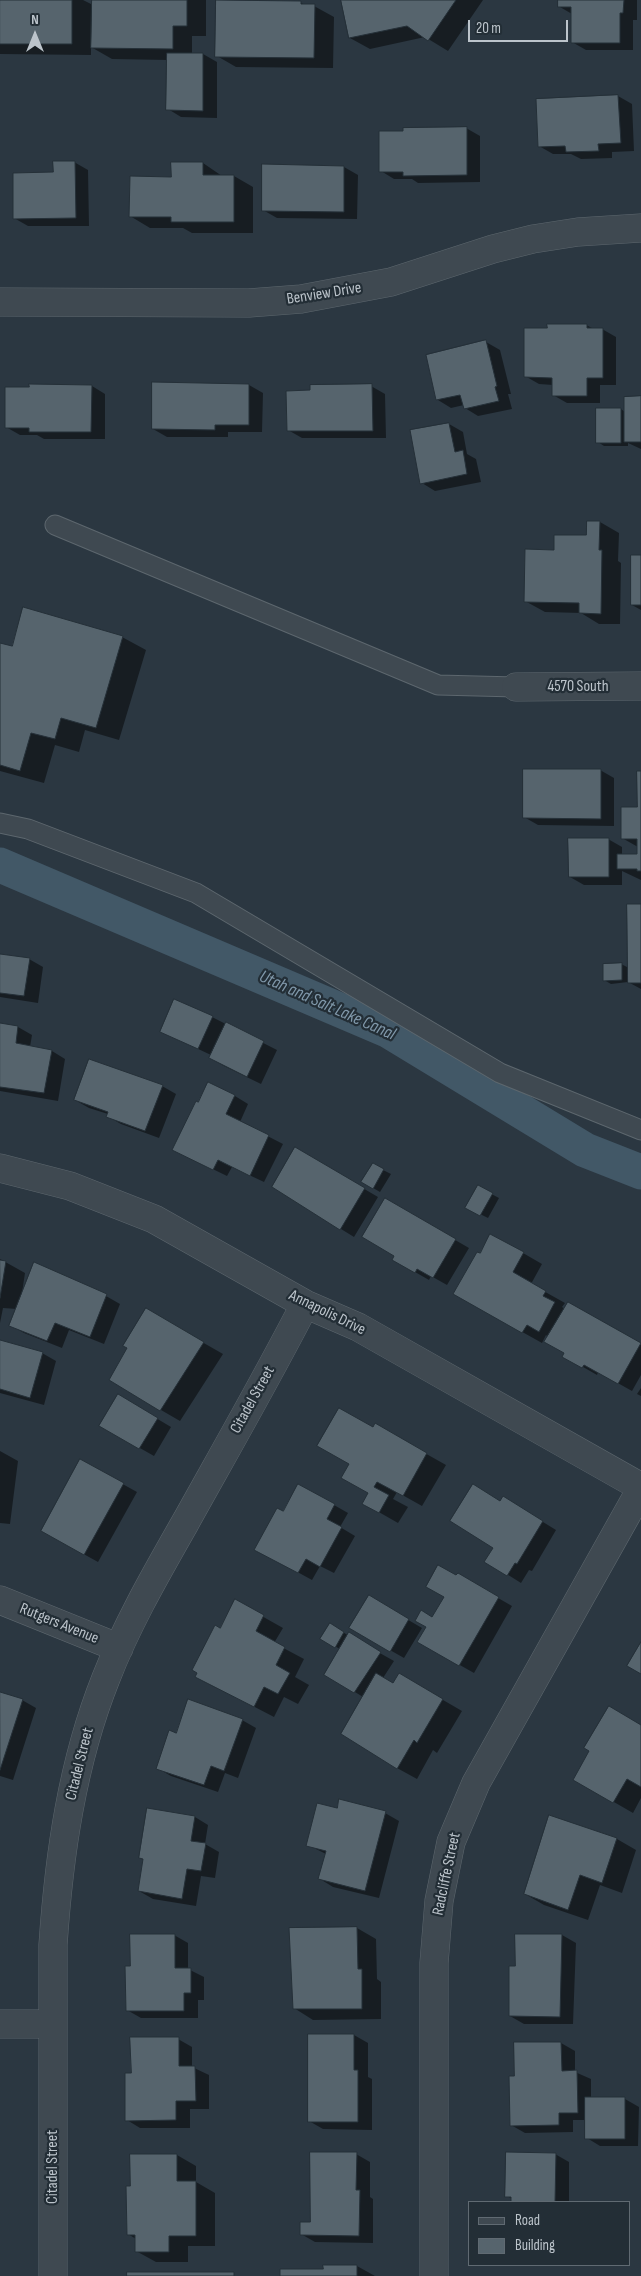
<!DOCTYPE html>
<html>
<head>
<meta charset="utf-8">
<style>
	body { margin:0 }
	#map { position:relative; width:641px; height:2276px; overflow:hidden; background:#2b3741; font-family:"Sofia Sans Condensed",sans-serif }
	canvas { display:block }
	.legend { position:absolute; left:468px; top:2201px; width:162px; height:65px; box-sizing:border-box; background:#232e36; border:1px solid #606a72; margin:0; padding:6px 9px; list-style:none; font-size:15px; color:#bcc4cb }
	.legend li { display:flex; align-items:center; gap:10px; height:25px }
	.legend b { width:25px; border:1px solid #606a72 }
	.north { position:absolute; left:10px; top:10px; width:50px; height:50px; -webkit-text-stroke:4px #232e36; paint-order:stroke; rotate:0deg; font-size:14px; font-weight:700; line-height:20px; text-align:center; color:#bcc4cb }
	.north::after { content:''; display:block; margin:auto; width:18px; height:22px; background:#bcc4cb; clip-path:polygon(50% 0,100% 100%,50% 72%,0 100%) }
	.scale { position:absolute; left:468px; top:20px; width:100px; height:22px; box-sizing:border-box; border:2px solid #bcc4cb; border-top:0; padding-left:6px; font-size:15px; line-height:18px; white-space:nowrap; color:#bcc4cb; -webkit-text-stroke:4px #232e36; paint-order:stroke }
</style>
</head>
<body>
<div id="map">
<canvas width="641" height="2276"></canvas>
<ul class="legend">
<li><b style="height:6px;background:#3f4951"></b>Road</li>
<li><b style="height:14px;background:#56646d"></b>Building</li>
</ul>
<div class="north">N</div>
<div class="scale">20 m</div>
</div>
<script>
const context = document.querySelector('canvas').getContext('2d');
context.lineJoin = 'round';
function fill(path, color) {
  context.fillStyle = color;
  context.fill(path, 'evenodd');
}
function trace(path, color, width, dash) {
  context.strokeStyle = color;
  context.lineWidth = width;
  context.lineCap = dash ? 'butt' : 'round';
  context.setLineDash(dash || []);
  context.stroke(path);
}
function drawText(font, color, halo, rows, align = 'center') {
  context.font = font + ' "Sofia Sans Condensed",sans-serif';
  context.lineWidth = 4.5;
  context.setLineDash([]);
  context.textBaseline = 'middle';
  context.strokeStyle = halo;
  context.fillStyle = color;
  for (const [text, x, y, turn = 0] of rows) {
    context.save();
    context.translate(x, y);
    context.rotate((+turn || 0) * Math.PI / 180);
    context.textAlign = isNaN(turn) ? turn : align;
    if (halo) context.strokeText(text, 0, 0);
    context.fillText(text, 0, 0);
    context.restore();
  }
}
fill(new Path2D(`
	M0 0H83L93 5V0H206V36H192V54H203L217 62V118L181 117 168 109V60L112 59 91 47V55L0 54Z
	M217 0 300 2 306 6H314L334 17 333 68 236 67 217 56Z
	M342 0H483L448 51 425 37 370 49 350 38Z
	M560 0H637V20H633V50H586L572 42V14L560 7Z
	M618 96 632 104 634 151 612 152V158L581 159 571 154H553L539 146Z
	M466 128 480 136V182L418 183 412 179H394L381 171Z
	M74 162 88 170 89 226H28L14 218 55 173Z
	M203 163 222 176H234L253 187V233H192L183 228H150L130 216 172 178Z
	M344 167 358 175 357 219 277 218 263 210Z
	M586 325 594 329H602L616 337V385H600V403H567L553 395V385L539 384 525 376 548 329Z
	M486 342 500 350 511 394H508L512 409 478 416 465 408 464 405 451 408 438 400Z
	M249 385 263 393 262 432H228V437H167L153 429Z
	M92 386 105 394V439H44L37 435H20L6 427Z
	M371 386 385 394 386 438H302L288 430Z
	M641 398V449L628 443V446H604L598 442 621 409 625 412Z
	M449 424 463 432 467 454 476 459 481 482 435 491 422 483Z
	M600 522 619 533 618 561 621 563 620 624H599L581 613 545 612 525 601 555 551 587 537Z
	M641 556V610L632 605Z
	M122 637 146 650 119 740 85 730 79 752 55 745 44 783 0 771V644L12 647Z
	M600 770 614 778V826L538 825 524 817Z
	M641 773V880L622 871V885H584L570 877 608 839 622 847V855H638V847L622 838 639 808Z
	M641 905V989L628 982 611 984 604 980 621 964 629 968Z
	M0 955 29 959 43 967 38 1003 0 997Z
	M212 1017 277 1050 261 1084 224 1066 210 1058 211 1055 162 1032Z
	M0 1024 18 1027 32 1035 30 1047 52 1051 65 1059 58 1101 0 1091Z
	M162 1086 176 1094 159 1138 121 1124 107 1116 108 1114 89 1108 75 1100Z
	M235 1096 248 1104 240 1122 283 1144 264 1182 232 1167 227 1176 188 1157Z
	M296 1149 378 1197 354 1237 273 1187Z
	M373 1165 391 1174 380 1192 363 1182Z
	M478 1187 499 1198 488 1218 474 1211Z
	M386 1200 469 1248 447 1285 431 1276 429 1280 394 1260 396 1256Z
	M523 1253 542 1264 531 1284 565 1303 562 1307 565 1309 568 1303 641 1345V1375L632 1391 598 1372 597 1375 564 1356 565 1353 546 1335 542 1343 474 1305Z
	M0 1259 25 1273 22 1293 106 1296 120 1304 104 1344 69 1330 62 1348 24 1333 10 1325 17 1309 3 1308 0 1323Z
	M146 1310 223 1354 180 1421 161 1410 129 1348Z
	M0 1341 42 1353 56 1361 44 1405 0 1393Z
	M641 1388V1396L637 1394Z
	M119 1396 171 1427 154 1456 101 1426Z
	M375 1425 446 1465 422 1506 397 1492 393 1499 408 1507 398 1523 363 1503 369 1493 373 1428Z
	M0 1451 18 1461 10 1524 0 1523Z
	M81 1461 137 1492 98 1562 42 1531Z
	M501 1502 517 1506 556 1530 532 1571 529 1570 521 1583 486 1561 494 1547Z
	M334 1505 348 1513 340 1527 355 1536 334 1573 320 1566 312 1580 270 1557 284 1513Z
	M458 1575 512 1606 474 1673 419 1642Z
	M369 1597 422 1628 404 1658 351 1628Z
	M235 1601 283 1628 274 1643 304 1659 295 1677 309 1685 298 1704 284 1697 274 1717 197 1677Z
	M330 1625 394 1661 383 1678 394 1684 400 1675 462 1711 437 1753 433 1750 417 1779 397 1768 363 1697 326 1674 340 1649 322 1639Z
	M0 1693 22 1700 36 1708 13 1780 0 1776Z
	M242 1720 256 1728 238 1778 225 1773 218 1792 171 1776 157 1768 177 1734Z
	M641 1726V1798L633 1813 574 1779Z
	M338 1810 385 1813 399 1821 379 1898 333 1887 320 1879 326 1854 308 1845Z
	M550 1816 617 1839 636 1850 622 1893 600 1885 588 1920 544 1905 525 1894Z
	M195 1817 208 1825 205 1844 219 1852 215 1878 201 1876 196 1906 153 1899 139 1891Z
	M357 1928 376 1939 377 1979 381 1982V2019L313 2020 294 2008 291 1929Z
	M174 1935 188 1943V1969L204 1977V2000H198V2018H141L127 2010 132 1967Z
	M562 1935 576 1943 573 2024H524L510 2016 516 1968Z
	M310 2035H354L368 2043V2077L372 2079V2130L323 2129 309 2121Z
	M178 2039 192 2047V2067L209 2075V2109H190V2128H140L127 2120 132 2074Z
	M561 2043 575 2051V2072L591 2079V2099H625L639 2107 638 2146H600L587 2138V2120H573V2132L525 2133 511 2125Z
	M356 2154 370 2162V2197L373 2199V2243L315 2242 301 2234 311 2223Z
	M555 2154 569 2162V2202H512V2199L507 2196Z
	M177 2155 196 2166V2182L215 2193V2246H188V2262H156L136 2251V2239L128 2234 131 2187Z
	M324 2266H357L375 2276H281L324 2270Z`), '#0007');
trace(new Path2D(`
	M0 865 389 1031 585 1150 641 1172`), '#425867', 35);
const building = new Path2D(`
	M0 0H72V44H0Z
	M92 0H187V26H173V49L91 48Z
	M216 0 301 1V4H315L314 58 215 57Z
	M341 0H456L428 41 407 26 349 38Z
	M558 0H624L623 13H620V43H571V7H558Z
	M167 53H203V111L166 110Z
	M618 95 621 143 598 144 599 151 566 152 565 146 538 147 536 99Z
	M467 127V175L403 176V172H379V131H403V128Z
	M53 161H75L76 218 13 219V173L53 172Z
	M171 162H203V175H234V222H171V217H129L130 176 171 177Z
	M262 164 344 166V212L262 211Z
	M547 324H587V328H603V378H587V396H552V378L524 377V328H547Z
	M486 340 497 386 495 387 499 401 464 409 460 395 436 400 426 355Z
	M152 382 249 384V425H215V430L152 429Z
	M29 384 92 385 91 432H29V428H5V387H29Z
	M372 384 373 431H287L286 391 310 390V385Z
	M641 396V442H624V397Z
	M596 408H621V443H596Z
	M449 423 455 452 463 450 467 474 420 484 410 430Z
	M587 521H600L599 550H602L601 614 579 613V603L524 602 525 549 554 550V535H586Z
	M631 555H641V605H631Z
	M23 607 123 636 96 728 61 718 55 739 31 733 20 771 0 765V643L12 646Z
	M523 769H601V819L523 818Z
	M637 771H641V871H637V869H617V854H637V839H621V807H637Z
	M568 838H609V877H569Z
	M627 904H641V983H628Z
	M0 954 30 958 24 996 0 993Z
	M622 963V980L603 981V964Z
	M174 999 213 1016 198 1049 160 1032Z
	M226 1022 264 1041 247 1077 209 1058Z
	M0 1023 18 1026 16 1043 52 1050 44 1093 0 1087Z
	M89 1059 163 1085 145 1131 106 1117 108 1112 74 1100Z
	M208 1082 235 1095 226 1114 269 1135 250 1176 218 1160 213 1170 172 1150 196 1101 198 1102Z
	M295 1147 365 1188 340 1230 272 1187Z
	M373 1163 384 1169 373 1189 361 1182Z
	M478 1185 493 1193 480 1216 465 1208Z
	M385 1198 456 1239 433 1278 417 1269 415 1273 392 1260 394 1256 362 1237Z
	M490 1234 524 1252 513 1272 546 1291 543 1296 555 1302 539 1332 527 1325 522 1333 453 1294 477 1252 480 1253Z
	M0 1260 6 1261 0 1298Z
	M34 1262 107 1294 90 1337 55 1323 47 1341 9 1326Z
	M568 1302 641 1343 618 1384 584 1365 582 1368 562 1357 564 1353 544 1342Z
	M146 1308 204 1342 160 1411 109 1380 127 1348 123 1346Z
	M0 1340 43 1352 30 1398 0 1389Z
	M118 1394 158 1418 139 1449 99 1426Z
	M339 1408 373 1427 375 1423 427 1453 403 1496 377 1482 374 1487 389 1495 379 1513 362 1504 368 1493 341 1478 349 1464 317 1446Z
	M80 1459 124 1483 84 1555 41 1531Z
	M298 1484 335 1504 327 1519 342 1527 320 1567 306 1559 298 1573 254 1550 277 1508 283 1511Z
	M473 1484 500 1501 503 1496 543 1521 517 1564 515 1563 507 1576 484 1562 493 1548 450 1521Z
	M438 1565 456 1575 458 1573 499 1597 459 1666 417 1642 426 1627 415 1621 421 1610 432 1617 444 1597 426 1587Z
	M369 1595 409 1619 390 1652 349 1628Z
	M235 1599 264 1615 256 1631 285 1647 276 1665 290 1673 278 1694 264 1687 254 1707 195 1677 197 1673 192 1670 215 1625 220 1628Z
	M330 1623 344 1632 335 1648 320 1639Z
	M349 1632 381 1652 354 1693 324 1675Z
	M641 1642V1674L627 1666Z
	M376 1673 393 1683 399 1673 443 1699 417 1743 414 1740 397 1769 341 1734Z
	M0 1692 23 1699 0 1770Z
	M188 1699 243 1719 224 1771 211 1766 204 1785 156 1769 169 1730 176 1733Z
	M609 1706 641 1725V1787L627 1779 613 1803 573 1780 589 1751 584 1748Z
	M339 1799 386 1811 365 1891 318 1879 326 1851 306 1846 317 1803 337 1808Z
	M147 1808 195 1816 191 1841 206 1843 201 1871 187 1869 182 1899 138 1891 143 1859 139 1858Z
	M549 1815 617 1838 602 1883 580 1875 568 1910 524 1894Z
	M357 1927 358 1969H362V2009H293L289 1928Z
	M130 1934H175V1968H191V1993H184V2011H126L125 1966H130Z
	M515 1934H562L560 2017 509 2016V1966H515Z
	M308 2034H354V2070H358V2122H308Z
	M130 2037H179V2066H195L196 2101H176V2120L125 2121V2073H131Z
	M514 2042H561L562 2071 577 2070 578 2113H559V2125L510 2126 509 2076H514Z
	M585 2097H625V2139H585Z
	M310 2152H357L356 2190H360L359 2236 300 2235V2222H310Z
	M506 2152 556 2153 555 2202H511V2197H505Z
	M130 2154H177V2181H196V2236H169V2252H135V2235H127L126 2186H130Z
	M323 2265H357V2276H280V2269H323Z
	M127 2272H234V2276H127Z`);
fill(building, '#56646d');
trace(building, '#253038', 1);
const lane = new Path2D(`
	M55 525 438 685 516 687
	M0 823 28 829 196 893 500 1073 641 1130`);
const street = new Path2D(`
	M0 302 249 303 301 299 391 282 493 249 533 239 578 232 641 228
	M516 687 641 686
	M0 1168 70 1186 154 1219 305 1304 358 1327 641 1487
	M0 1600 119 1648
	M0 2024H53
	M53 2276V1945C59 1855 72 1763 106 1678 127 1624 156 1574 185 1523 225 1451 267 1378 305 1304
	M434 2276V1963L439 1901 451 1842 476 1783 641 1489`);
trace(lane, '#5d676e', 21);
trace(street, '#5d676e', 29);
trace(lane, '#3f4951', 19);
trace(street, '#3f4951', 28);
drawText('16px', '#bcc4cb', '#232e36', [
	["Benview Drive",324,294,-9],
	["4570 South",578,687],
	["Annapolis Drive",327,1313,26],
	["Citadel Street",253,1400,-61],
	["Rutgers Avenue",59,1624,22],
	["Citadel Street",80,1764,-76],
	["Radcliffe Street",447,1874,-78],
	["Citadel Street",53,2167,-90]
]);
drawText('italic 18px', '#8098aa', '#232e36', [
	["Utah and Salt Lake Canal",327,1006,24]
]);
</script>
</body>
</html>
